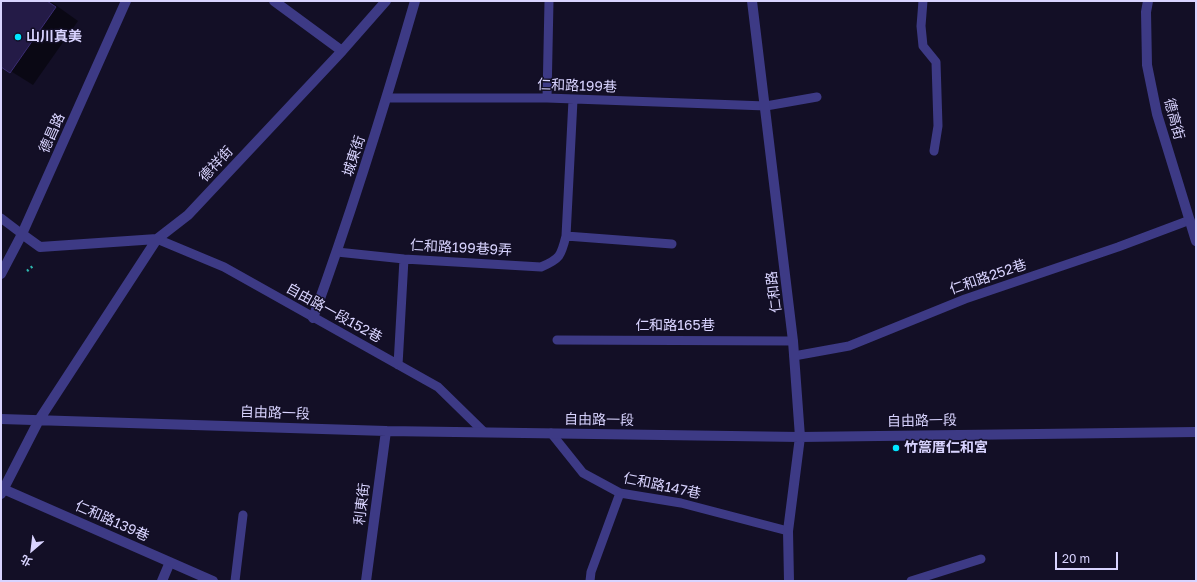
<!DOCTYPE html>
<html>
<head>
<meta charset="utf-8">
<style>
	body { margin:0 }
	#map { position:relative; width:1197px; height:582px; overflow:hidden; background:#130f26; font-family:"Golos Text","Noto Sans TC",sans-serif }
	canvas { display:block }
	.frame { position:absolute; inset:0; border:2px solid #d9d4ff; pointer-events:none }
	.north { position:absolute; left:12px; top:530px; width:40px; height:40px; -webkit-text-stroke:3px #130f26; paint-order:stroke; rotate:208deg; font-size:11px; font-weight:700; line-height:16px; text-align:center; color:#d9d4ff }
	.north::after { content:''; display:block; margin:auto; width:14px; height:18px; background:#d9d4ff; clip-path:polygon(50% 0,100% 100%,50% 72%,0 100%) }
	.scale { position:absolute; left:1055px; top:552px; width:63px; height:18px; box-sizing:border-box; border:2px solid #d9d4ff; border-top:0; padding-left:5px; font-size:12px; line-height:14px; white-space:nowrap; color:#d9d4ff; -webkit-text-stroke:3px #130f26; paint-order:stroke }
</style>
</head>
<body>
<div id="map">
<canvas width="1197" height="582"></canvas>
<div class="frame"></div>
<div class="north">北</div>
<div class="scale">20 m</div>
</div>
<script>
const context = document.querySelector('canvas').getContext('2d');
context.lineJoin = 'round';
function fill(path, color) {
  context.fillStyle = color;
  context.fill(path, 'evenodd');
}
function trace(path, color, width, dash) {
  context.strokeStyle = color;
  context.lineWidth = width;
  context.lineCap = dash ? 'butt' : 'round';
  context.setLineDash(dash || []);
  context.stroke(path);
}
function drawText(font, color, halo, rows, align = 'center') {
  context.font = font + ' "Golos Text","Noto Sans TC",sans-serif';
  context.lineWidth = 3;
  context.setLineDash([]);
  context.textBaseline = 'middle';
  context.strokeStyle = halo;
  context.fillStyle = color;
  for (const [text, x, y, turn = 0] of rows) {
    context.save();
    context.translate(x, y);
    context.rotate((+turn || 0) * Math.PI / 180);
    context.textAlign = isNaN(turn) ? turn : align;
    if (halo) context.strokeText(text, 0, 0);
    context.fillText(text, 0, 0);
    context.restore();
  }
}
fill(new Path2D(`
	M1 1H50L78 21 33 85 1 65Z`), '#0007');
const building = new Path2D(`
	M1 1H47L56 7 10 73 1 67Z`);
fill(building, '#241b47');
trace(building, '#3b2d73', 1);
trace(new Path2D(`
	M27 271 34 265`), '#2fb8b0', 2.5, [2, 3]);
trace(new Path2D(`
	M923 1 921 26 923 46 936 62 938 126 934 151
	M387 98H547L766 106 817 97
	M547 98 549 1
	M1 218 22 234
	M566 236 672 244
	M157 239 224 267 438 387 484 432
	M337 252 404 259 541 267C560 259 561 256 566 236L573 100
	M557 340 793 341
	M794 356 849 346 965 299 1118 247 1190 220
	M398 365 404 259
	M551 433 583 473 620 493 681 503 788 531
	M235 581 243 515
	M590 581 591 572 620 493
	M911 581 981 559`), '#3d3a85', 9);
trace(new Path2D(`
	M274 1 342 51
	M752 1 793 341 800 437 788 531 789 581
	M1148 1 1146 12 1147 65 1157 114 1196 241
	M22 234 40 247 157 239 188 215 342 51 386 1
	M1 274 22 234 126 1
	M313 318C351 214 384 108 415 1
	M1 419 386 431 800 437 1196 432
	M1 488 213 581
	M1 494 39 420 157 239
	M162 581 170 562
	M366 581 386 431`), '#3d3a85', 10);
for (const [x, y, r, color] of [
	[18,37,4,"#00e5ff"],
	[896,448,4,"#00e5ff"]
]) {
  const dot = new Path2D();
  dot.arc(x, y, r, 0, 2 * Math.PI);
  context.fillStyle = color;
  context.fill(dot);
  trace(dot, '#130f26', 1.5);
}
drawText('bold 14px', '#d9d4ff', '#130f26', [
	["山川真美",26,37],
	["竹篙厝仁和宮",904,448]
], 'left');
drawText('14px', '#d9d4ff', '#130f26', [
	["仁和路199巷",577,86,2],
	["德高街",1174,119,75],
	["德昌路",52,133,-66],
	["城東街",354,156,-72],
	["德祥街",216,164,-47],
	["仁和路199巷9弄",461,248,3],
	["仁和路252巷",988,277,-19],
	["仁和路",774,292,-97],
	["自由路一段152巷",334,313,29],
	["仁和路165巷",675,326],
	["自由路一段",275,413,2],
	["自由路一段",599,420,1],
	["自由路一段",922,421,-1],
	["仁和路147巷",662,486,12],
	["利東街",362,504,-83],
	["仁和路139巷",112,521,24]
]);
</script>
</body>
</html>
